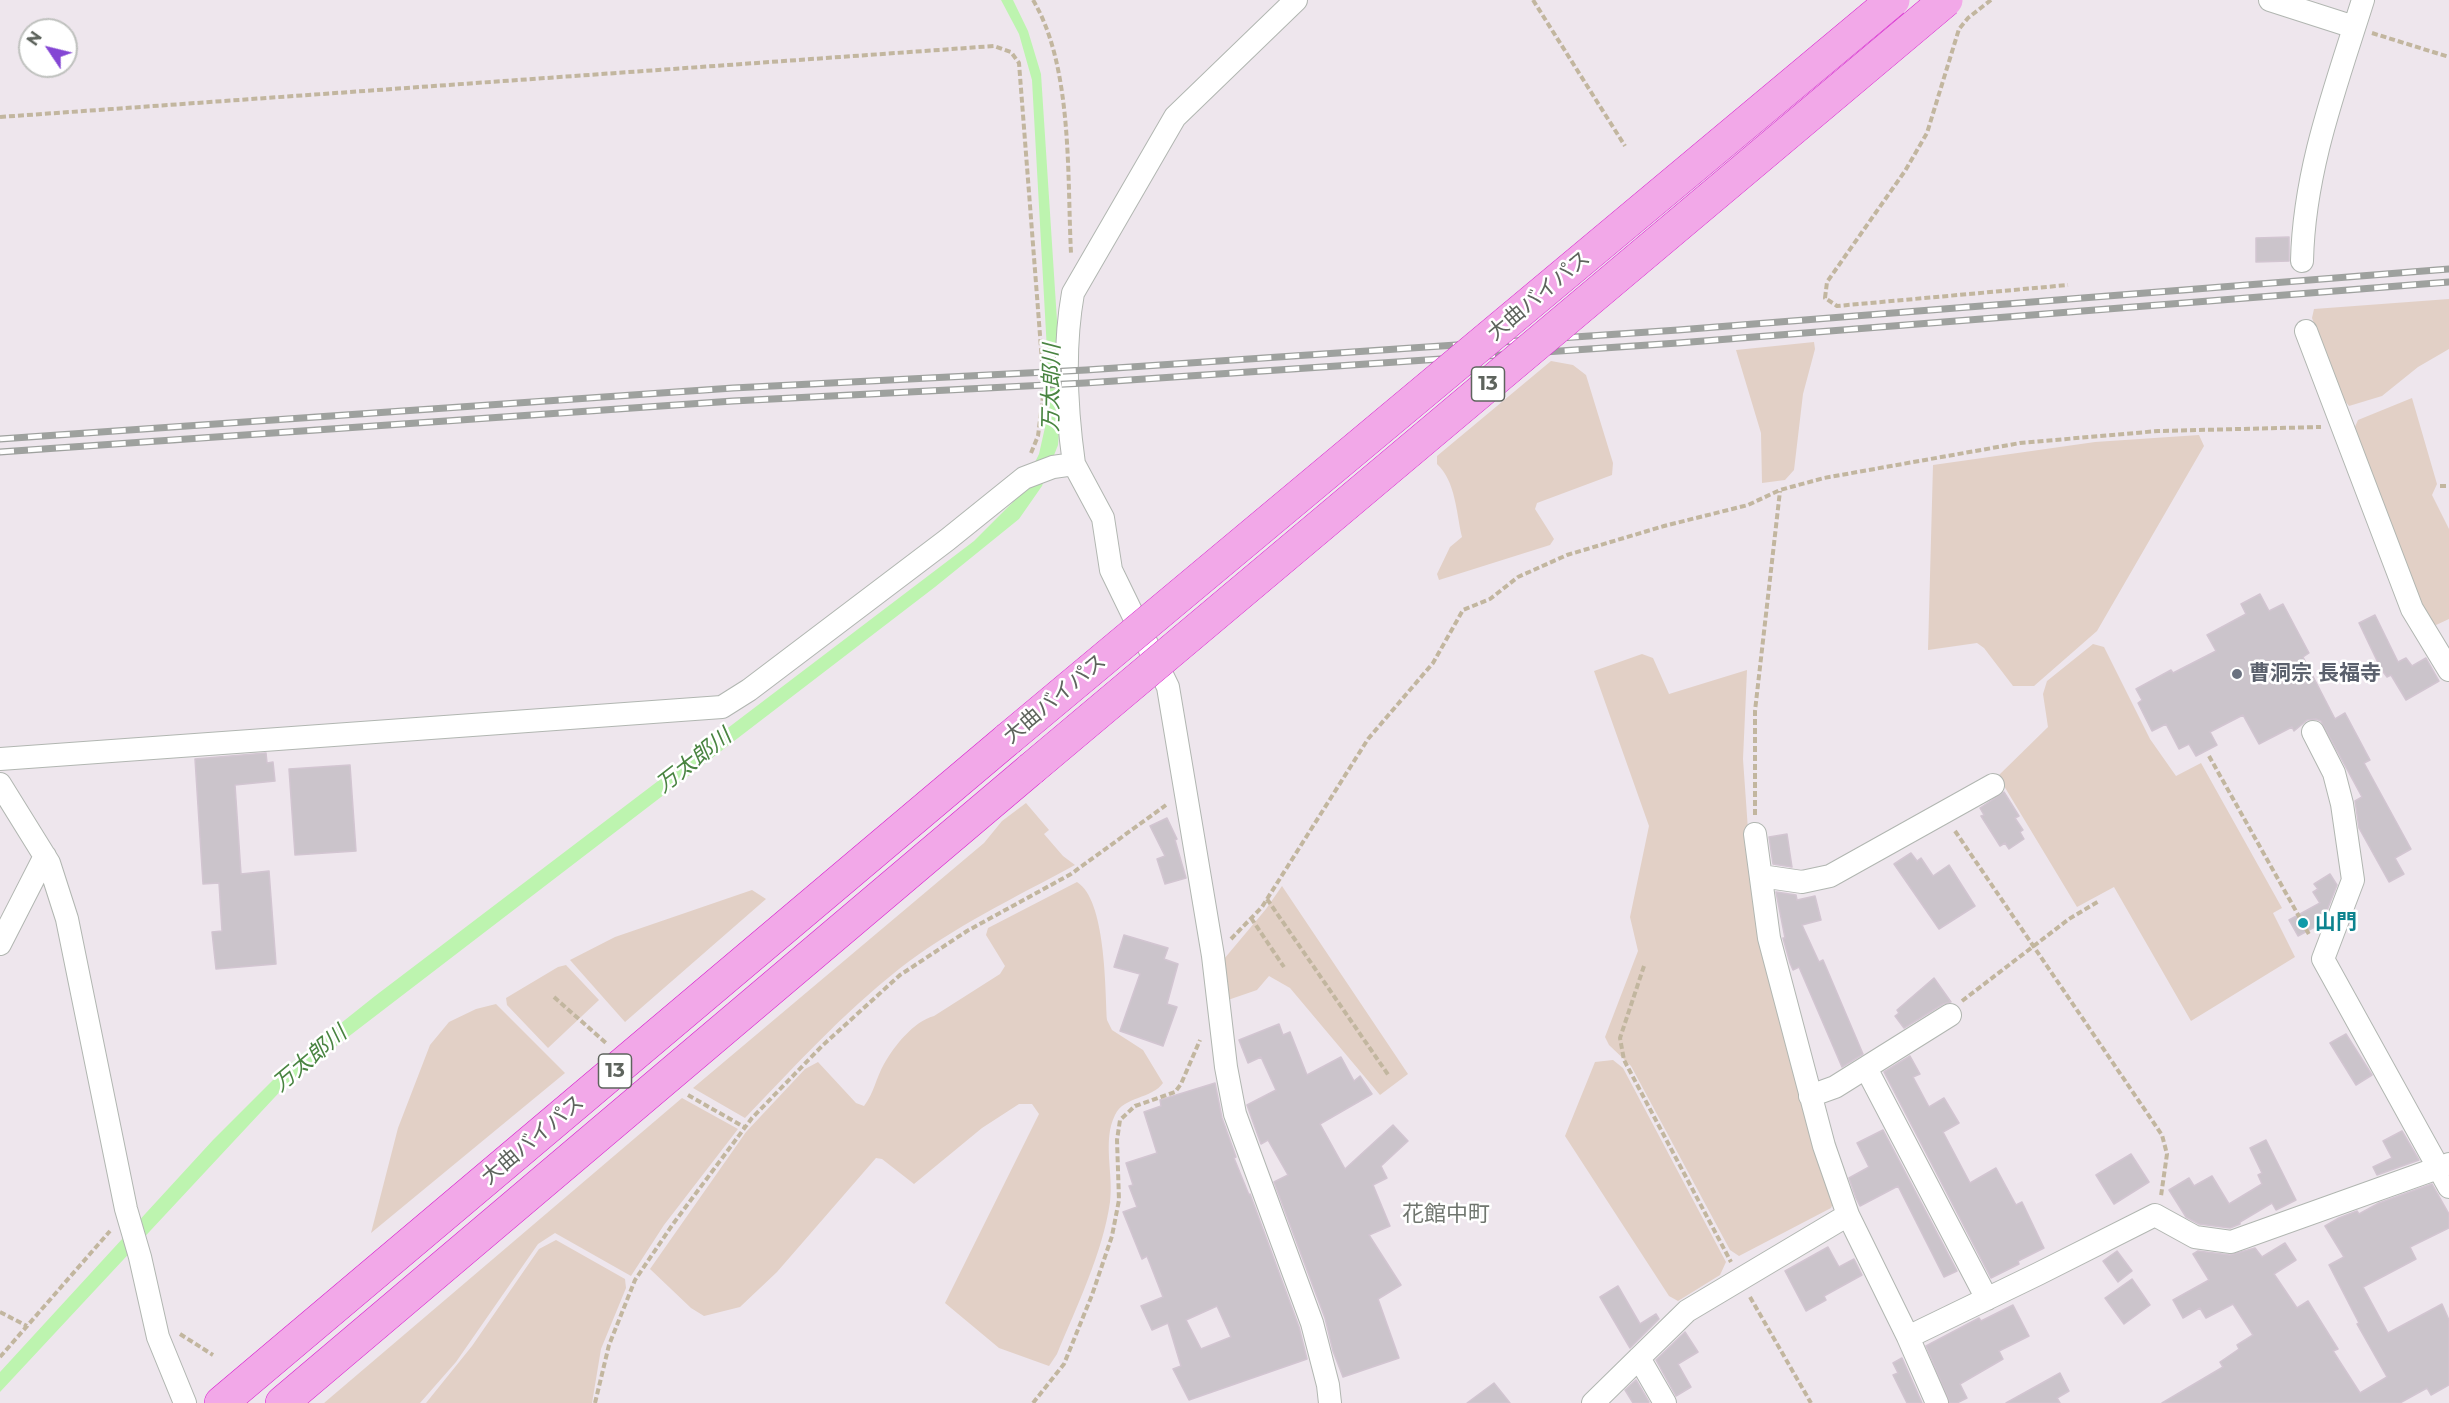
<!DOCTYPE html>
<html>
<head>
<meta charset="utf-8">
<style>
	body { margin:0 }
	#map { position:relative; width:2449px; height:1403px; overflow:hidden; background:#eee6ed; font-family:Montserrat,sans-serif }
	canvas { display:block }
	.north { position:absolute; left:18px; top:18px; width:60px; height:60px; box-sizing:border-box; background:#fff; border:2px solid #bfc1be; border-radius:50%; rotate:305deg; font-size:16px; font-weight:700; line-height:24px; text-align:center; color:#5e645d }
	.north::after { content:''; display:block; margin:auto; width:21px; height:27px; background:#8446d4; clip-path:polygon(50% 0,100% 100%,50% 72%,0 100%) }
</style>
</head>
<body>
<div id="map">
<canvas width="2449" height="1403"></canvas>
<div class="north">N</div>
</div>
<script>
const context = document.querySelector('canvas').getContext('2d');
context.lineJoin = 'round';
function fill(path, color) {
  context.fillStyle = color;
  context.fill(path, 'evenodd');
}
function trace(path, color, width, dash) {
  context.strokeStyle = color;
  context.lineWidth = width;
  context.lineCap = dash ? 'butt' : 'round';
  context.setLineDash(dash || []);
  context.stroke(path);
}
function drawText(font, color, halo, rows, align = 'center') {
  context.font = font + ' Montserrat,"Noto Sans JP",sans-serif';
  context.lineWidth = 5;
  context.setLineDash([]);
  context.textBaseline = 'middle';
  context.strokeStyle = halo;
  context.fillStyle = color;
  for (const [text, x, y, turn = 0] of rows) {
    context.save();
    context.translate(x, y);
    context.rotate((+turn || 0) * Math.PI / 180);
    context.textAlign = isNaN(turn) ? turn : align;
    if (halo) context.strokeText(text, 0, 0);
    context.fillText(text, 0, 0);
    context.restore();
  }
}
fill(new Path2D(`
	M2449 299V349L2418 367 2382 396 2349 406 2341 396 2312 318 2314 309Z
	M1814 342 1815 349 1803 394 1794 470 1785 480 1762 483 1761 433 1736 350Z
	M1551 361 1573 365 1586 375 1613 463 1612 475 1537 503 1535 509 1554 539 1550 545 1439 580 1437 574 1450 547 1462 537C1456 512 1456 482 1437 464V456Z
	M2412 398 2437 484 2432 495 2449 529V619L2436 625 2428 620 2354 429 2358 420Z
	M2199 435 2204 446 2097 631 2034 686H2013L1984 648 1977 643 1928 650 1933 465 2095 442Z
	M2093 644 2104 647 2150 739 2176 776 2201 763 2282 908 2273 913 2295 957 2191 1021 2114 887 2077 907 1998 776 2048 727 2043 694 2047 681Z
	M1642 654 1653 658 1669 694 1747 670 1743 759 1748 830 1834 1201 1831 1208 1739 1256 1730 1250 1631 1066 1609 1045 1605 1037 1638 951 1630 917 1649 826 1594 671Z
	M1026 803 1049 830 1044 834 1063 856 1075 865C1016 897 953 927 899 969 843 1013 794 1067 745 1118L693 1088 984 843 1002 821Z
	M1077 882C1106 900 1105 988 1107 1020L1112 1030 1143 1050 1163 1083C1152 1099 1124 1096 1115 1115 1102 1141 1114 1175 1110 1202 1103 1252 1076 1308 1057 1354L1049 1366 999 1348 945 1303 1039 1114 1032 1104H1019L982 1128 914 1184 882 1159 876 1158 777 1272 740 1307 704 1316 691 1308 650 1269 746 1132 805 1069 818 1062 856 1103 864 1106C874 1093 876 1078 884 1064 895 1045 913 1022 934 1016L1000 974 1005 966 986 935 988 928Z
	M1282 886 1408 1074 1380 1095 1290 988 1269 976 1257 990 1225 1001 1224 959 1266 909Z
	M752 890 766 899 625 1022 570 960 615 937Z
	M566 965 599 1000 548 1048 507 1005 506 998 558 967Z
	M496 1004 565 1073 371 1233 398 1128 430 1045 449 1022 476 1009Z
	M1613 1060 1623 1068 1726 1262 1720 1275 1678 1301 1669 1296 1565 1136 1595 1062Z
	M682 1098 738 1129 664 1225 631 1276 555 1233 538 1244 456 1362 420 1403H324Z
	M556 1240 625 1279 626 1288 601 1349 592 1403H426L472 1346 539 1249Z`), '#e2d0c6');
fill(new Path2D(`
	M1001 0H1013L1028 31 1041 74 1062 398 1058 445 1042 486 1019 519 935 587 288 1083 0 1392V1372L213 1140 286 1067 375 996 974 541 1018 497 1039 454 1050 405 1032 80 1019 34Z`), '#bdf4af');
const building = new Path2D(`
	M2289 237V261L2256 262V238Z
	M2260 594 2269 611 2283 604 2309 653 2303 657 2335 719 2345 713 2370 760 2364 763 2411 849 2395 858 2404 874 2389 882 2359 828 2355 801 2362 797 2321 721 2316 719 2307 720 2294 731 2292 727 2259 744 2243 715 2210 732 2217 745 2196 756 2189 744 2179 749 2166 724 2152 731 2138 703 2142 700 2136 689 2171 670 2173 673 2216 651 2207 635 2246 614 2241 604Z
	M2375 615 2398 662 2406 658 2412 666 2426 658 2439 681 2406 700 2391 675 2387 677 2381 669 2359 623Z
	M266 753 267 763 273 762 275 781 235 785 241 874 269 871 276 964 216 969 212 932 222 931 219 883 203 884 195 759Z
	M350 765 356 851 295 855 289 769Z
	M2004 792 2019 816 2015 818 2023 830 2020 832 2024 839 2009 849 2005 843 2000 846 1981 816 1984 815 1980 808Z
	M1167 818 1177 839 1175 840 1186 878 1165 884 1157 859 1165 856 1150 826Z
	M1787 834 1792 867 1773 864 1769 837Z
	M1911 853 1917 861 1921 858 1933 876 1949 865 1975 906 1939 929 1894 864Z
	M2330 874 2337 885 2322 923 2298 936 2289 920 2320 903 2313 892 2318 889 2314 884Z
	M1776 892 1796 895 1797 900 1815 896 1821 920 1802 925 1819 962 1823 960 1863 1054 1842 1067 1799 967 1793 970 1790 963 1783 938H1785Z
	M1124 935 1168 948 1164 959 1178 964 1167 1004 1177 1007 1163 1046 1120 1031 1140 974 1114 967Z
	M1934 978 1951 1002 1943 1004 1904 1028 1895 1016 1899 1013 1897 1010Z
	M1279 1024 1283 1035 1290 1032 1307 1075 1341 1057 1354 1081 1360 1076 1372 1094 1320 1124 1345 1169 1393 1125 1408 1141 1381 1166 1387 1178 1373 1185 1390 1226 1369 1235 1401 1285 1378 1299 1399 1358 1343 1377 1333 1351 1325 1318 1274 1182 1288 1175 1268 1140 1261 1144 1247 1105 1276 1090 1261 1057 1248 1063 1239 1040Z
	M2346 1034 2372 1075 2356 1085 2330 1043Z
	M1910 1056 1920 1074 1913 1077 1929 1107 1944 1098 1959 1123 1943 1132 1970 1183 1996 1168 2016 1205 2022 1202 2044 1248 2018 1261 2019 1264 1991 1278 1884 1072Z
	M1215 1083 1222 1118 1236 1157 1234 1158 1249 1195 1250 1194 1299 1327 1307 1359 1189 1400 1173 1369 1181 1366 1168 1323 1152 1330 1141 1306 1163 1297 1147 1256 1142 1259 1123 1212 1137 1207 1129 1186 1133 1185 1126 1163 1157 1153 1144 1112 1161 1106 1160 1100ZM1217 1306 1231 1337 1201 1349 1186 1320Z
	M1883 1130 1957 1271 1944 1277 1898 1186 1860 1206 1856 1198 1849 1178 1869 1167 1857 1143Z
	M2402 1131 2419 1160 2377 1175 2373 1167 2392 1158 2383 1141Z
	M2266 1140 2296 1200 2276 1210 2272 1203 2240 1222V1224L2230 1228 2199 1224 2186 1217 2169 1190 2189 1178 2194 1186 2212 1176 2229 1204 2262 1184 2258 1175 2262 1173 2250 1148Z
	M2131 1154 2149 1182 2114 1204 2096 1175Z
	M2432 1184 2449 1214V1228L2410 1247 2416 1259 2363 1287 2388 1333 2442 1304 2449 1320V1385L2431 1395 2427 1388 2400 1403H2162L2223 1367 2220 1362 2239 1349 2237 1345 2253 1335 2233 1304 2206 1318 2200 1308 2183 1318 2173 1300 2209 1280 2193 1254 2198 1251 2230 1255 2255 1248 2262 1257 2285 1243 2296 1260 2274 1274 2297 1308 2308 1301 2338 1349 2333 1351 2360 1393 2387 1377 2357 1324 2359 1323 2329 1265 2344 1257 2325 1226 2339 1218 2357 1211 2359 1214 2379 1203Z
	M1828 1247 1839 1267 1854 1259 1862 1275 1824 1296 1826 1300 1806 1311 1785 1271Z
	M2117 1251 2132 1271 2118 1282 2103 1261Z
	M2132 1279 2150 1305 2124 1324 2105 1298Z
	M1618 1286 1640 1324 1656 1314 1659 1319 1630 1348 1600 1297Z
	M2013 1305 2029 1336 1999 1351 2003 1359 1960 1384 1967 1398 1957 1403H1950L1926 1346 1979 1318 1981 1321Z
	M1685 1332 1698 1352 1678 1364 1691 1387 1676 1396 1656 1360Z
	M1902 1358 1922 1403H1907L1893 1375 1898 1373 1893 1363Z
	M2060 1373 2069 1391 2057 1398 2060 1403H2006Z
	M1636 1380 1649 1402 1648 1403H1633L1625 1390Z
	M1494 1383 1510 1403H1467Z`);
fill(building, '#cbc4cb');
trace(building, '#d2c5d1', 1.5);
const minor = new Path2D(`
	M2270 0 2354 27
	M2302 261C2304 170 2336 86 2363 0
	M2306 331 2412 609 2449 670
	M1074 464C1066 407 1063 349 1073 293L1175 117 1296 0
	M2313 732 2334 773 2342 804 2353 880 2323 959 2449 1187
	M0 759 722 707 749 690 947 540 1024 478 1053 467 1074 464 1103 518 1111 570 1168 687 1213 956 1226 1067 1235 1114 1312 1323 1328 1385 1330 1403
	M0 784 49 863 67 919 126 1209 140 1257 158 1337 185 1403
	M1755 834 1769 938 1824 1146 1848 1215 1908 1337 1937 1403
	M1761 876 1802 882 1830 876 1993 785
	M0 944 45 856
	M1866 1068 1987 1299
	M1810 1096 1835 1087 1950 1015
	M1908 1337 2038 1274 2155 1215 2195 1237 2231 1242 2449 1164
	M1639 1358 1665 1403
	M1593 1403 1687 1311 1848 1215`);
const trunk = new Path2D(`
	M221 1403 1008 739
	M282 1403 1031 769`);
trace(minor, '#b1b6b1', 24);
trace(trunk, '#d71dce', 34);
trace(new Path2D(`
	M1033 0C1073 67 1067 176 1071 253
	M1533 0 1625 146
	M1991 0 1968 18 1959 29 1927 133 1905 171 1827 282 1825 298 1837 306 2068 285
	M2372 33 2449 57
	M0 117 994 46 1011 52 1019 63 1043 374
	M1031 453 1038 436 1043 396
	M2440 486H2449
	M2209 756 2310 936
	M1755 815V711L1780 491
	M1955 831 2162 1135 2167 1154 2161 1196
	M1267 899 1389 1076
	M1251 918 1284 967
	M1231 939 1262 907 1368 739 1433 663 1463 610 1490 599 1518 577 1567 555 1664 526 1748 505 1780 490 1824 478 2020 443 2158 431 2321 427
	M1644 966 1620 1038 1624 1060 1731 1262
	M554 997 606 1043
	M1962 1001 2069 919 2099 901
	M688 1095 744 1127
	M1750 1297 1811 1403
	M0 1312 27 1326
	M180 1334 213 1355
	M0 1357 110 1231
	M595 1403 609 1345 635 1280 673 1224 752 1118 822 1046 900 975 967 931 1071 874 1166 805
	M1033 1403 1064 1364 1092 1295 1112 1236 1119 1200 1117 1140 1120 1120 1135 1106 1175 1092 1181 1084 1200 1040`), '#c2b69f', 4, [6, 3]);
trace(minor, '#fff', 22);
trace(trunk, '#f2a8e8', 33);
const rail = new Path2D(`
	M0 439 733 388 1086 370 1678 330 2449 269
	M0 452 733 401 1085 383 1678 343 2449 282`);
trace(rail, '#9ea19e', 7);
trace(rail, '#fff', 4.5, [14]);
const trunkBridge = new Path2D(`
	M1008 739 1893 0
	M1031 769 1946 0`);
trace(trunkBridge, '#d71dce', 34, []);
trace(trunkBridge, '#f2a8e8', 33);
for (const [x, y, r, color] of [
	[2237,674,6,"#6b7280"],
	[2303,923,6,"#0f9aa8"]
]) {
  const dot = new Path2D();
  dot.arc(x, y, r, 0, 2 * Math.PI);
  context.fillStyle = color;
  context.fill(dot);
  trace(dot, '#fff', 2);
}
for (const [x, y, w] of [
	[1488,384,33],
	[615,1071,33]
]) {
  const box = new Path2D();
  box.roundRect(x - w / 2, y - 17, w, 34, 4.5);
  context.fillStyle = '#fff';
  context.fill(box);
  trace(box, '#5e645d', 1.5);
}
drawText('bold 20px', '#5e645d', null, [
	["13",1488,384],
	["13",615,1071]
]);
drawText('21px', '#5e645d', '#fff', [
	["大曲バイパス",1539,296,-40],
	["大曲バイパス",1055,699,-40],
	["大曲バイパス",533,1140,-40]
]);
drawText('bold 21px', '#5b616d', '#fff', [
	["曹洞宗 長福寺",2249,674]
], 'left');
drawText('bold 21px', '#0d838f', '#fff', [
	["山門",2315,923]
], 'left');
drawText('italic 22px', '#498441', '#fff', [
	["万太郎川",1052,388,-89],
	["万太郎川",694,761,-38],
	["万太郎川",310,1059,-40]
]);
drawText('22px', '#70766f', '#fff', [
	["花館中町",1446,1215]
]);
</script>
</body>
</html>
